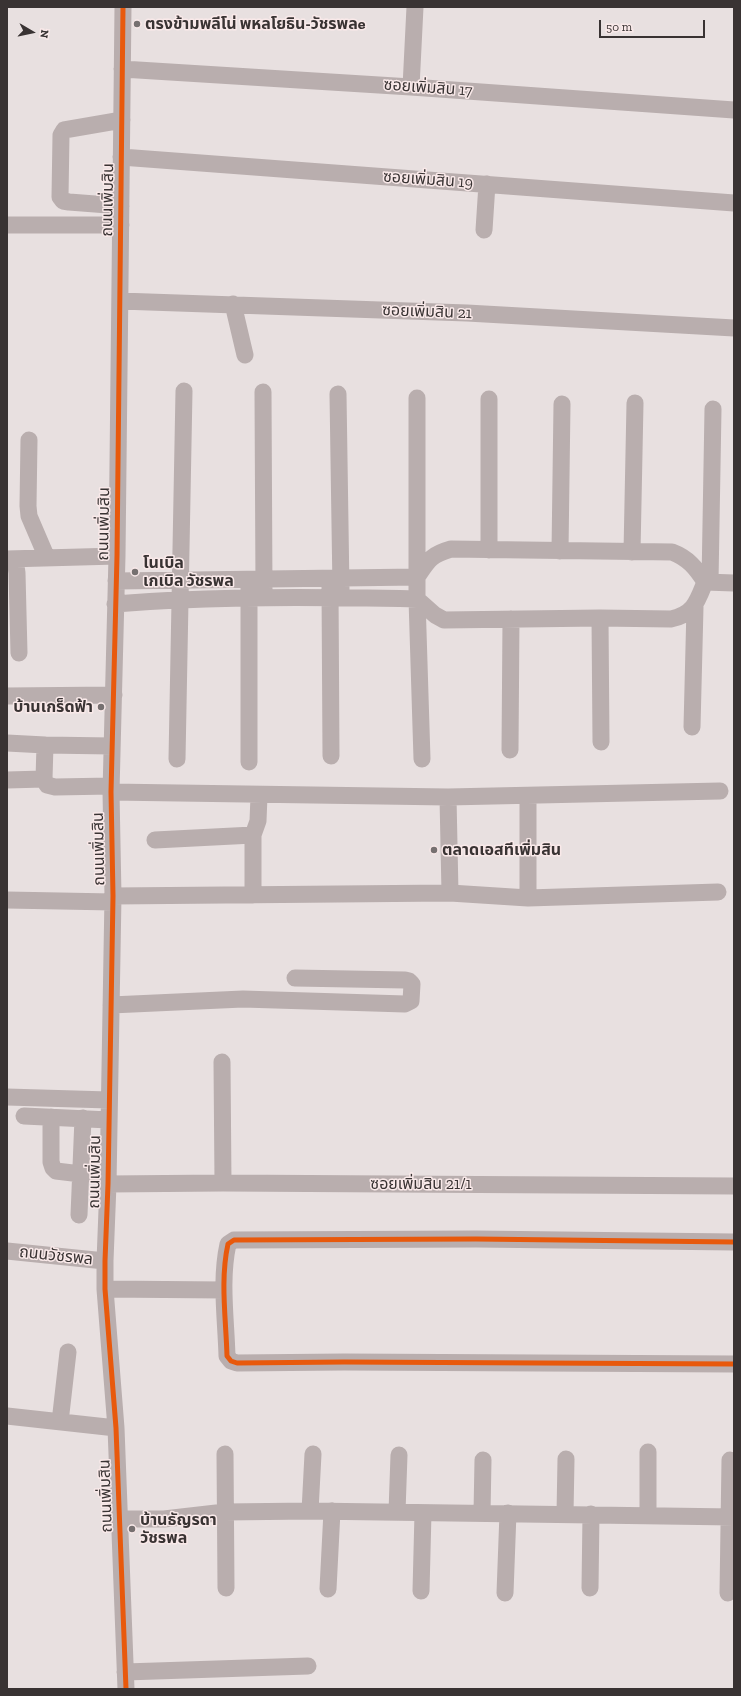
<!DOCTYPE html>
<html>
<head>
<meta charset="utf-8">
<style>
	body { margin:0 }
	#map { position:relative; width:741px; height:1696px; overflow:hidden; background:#e8e0e0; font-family:"Zilla Slab",serif }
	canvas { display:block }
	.frame { position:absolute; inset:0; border:8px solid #393333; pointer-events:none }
	.north { position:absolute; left:12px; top:12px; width:40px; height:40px; -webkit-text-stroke:3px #f9e9e9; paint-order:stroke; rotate:99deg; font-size:11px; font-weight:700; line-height:16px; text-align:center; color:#393333 }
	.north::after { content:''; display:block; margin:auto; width:14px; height:18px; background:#393333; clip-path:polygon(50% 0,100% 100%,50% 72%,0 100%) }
	.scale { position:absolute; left:599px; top:20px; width:106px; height:18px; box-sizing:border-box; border:2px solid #393333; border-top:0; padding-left:5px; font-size:12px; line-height:14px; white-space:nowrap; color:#393333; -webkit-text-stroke:3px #f9e9e9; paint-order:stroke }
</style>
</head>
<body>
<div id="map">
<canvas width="741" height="1696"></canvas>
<div class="frame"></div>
<div class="north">N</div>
<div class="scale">50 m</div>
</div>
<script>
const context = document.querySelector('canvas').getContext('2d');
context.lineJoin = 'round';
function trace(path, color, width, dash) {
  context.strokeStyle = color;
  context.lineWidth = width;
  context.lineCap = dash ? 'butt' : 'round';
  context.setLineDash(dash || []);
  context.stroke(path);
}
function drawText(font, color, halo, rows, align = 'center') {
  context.font = font + ' "Zilla Slab","Noto Sans Thai",serif';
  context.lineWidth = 3;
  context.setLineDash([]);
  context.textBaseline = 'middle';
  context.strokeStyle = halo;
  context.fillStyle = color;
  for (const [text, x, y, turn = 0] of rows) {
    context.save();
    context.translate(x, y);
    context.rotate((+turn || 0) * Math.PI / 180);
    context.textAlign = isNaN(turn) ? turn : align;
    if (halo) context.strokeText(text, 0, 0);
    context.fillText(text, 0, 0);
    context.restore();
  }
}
trace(new Path2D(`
	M123 7 117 556 111 792 113 896 108 1184 105 1261V1289L116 1428 126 1689
	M122 69 411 87 734 110
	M411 87 415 7
	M121 157 734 203
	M121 206 69 202 63 201 60 197 61 135 64 130 122 120
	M7 225H121
	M484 230 487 184
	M120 301 467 313 734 328
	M233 304 245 355
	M263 392 264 590
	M338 394 341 590
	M417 398V599L422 759
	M29 440 28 506 29 516 47 558
	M489 550V399
	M560 551 562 404
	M632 552 635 403
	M7 559 117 556
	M15 559 17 573 19 653
	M116 581 417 577
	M705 582 734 583
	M710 582 713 409
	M330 587 331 756
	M115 604C215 596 316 597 417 599L435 615 444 620 600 618 671 619C694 614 697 602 705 582 696 568 688 558 672 552L451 549C430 555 428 561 417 577
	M600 618 601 742
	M7 696 114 695
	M692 727 695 607
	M7 743 45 745 44 779 47 785 55 787 111 786
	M45 745 112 746
	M510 750 511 619
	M177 759 184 391
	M249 762V588
	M7 780 44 779
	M111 792 448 797 720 791
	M448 797 450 893
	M155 840 253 835
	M253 895V835L258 821 259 796
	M113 896 450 893 528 898 718 892
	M528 898V796
	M7 900 113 902
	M111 1005 243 999 405 1004 411 1001 412 984 409 981 405 980 295 978
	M222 1062 223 1183
	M7 1097 109 1100
	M24 1116 109 1120
	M51 1117V1162L53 1168 56 1171 81 1174 108 1173
	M108 1184 223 1183 734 1186
	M79 1215 83 1118
	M734 1242 476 1239 234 1240 228 1244C220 1280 226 1319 227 1356L231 1361 237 1363 344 1362 734 1364
	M7 1251 105 1261
	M105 1289 224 1290
	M7 1416 116 1428
	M60 1422 68 1352
	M225 1454 226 1588
	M310 1511 313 1454
	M397 1512 399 1455
	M482 1513 483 1460
	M565 1514 566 1459
	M648 1515V1452
	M120 1519H164L225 1512 310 1511 734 1517
	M590 1588 591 1514
	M328 1589 332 1511
	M421 1591 423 1513
	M505 1593 508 1513
	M728 1593 730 1460
	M125 1672 308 1666`), '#b9aeae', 17);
trace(new Path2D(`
	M123 7 117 556 111 792 113 896 108 1184 105 1261V1289L116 1428 126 1689
	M734 1242 476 1239 234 1240 228 1244C220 1280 226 1319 227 1356L231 1361 237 1363 344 1362 734 1364`), '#e8590c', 5);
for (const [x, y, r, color] of [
	[137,24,4,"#767070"],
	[135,572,4,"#767070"],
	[101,707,4,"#767070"],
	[434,850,4,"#767070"],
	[132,1529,4,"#767070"]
]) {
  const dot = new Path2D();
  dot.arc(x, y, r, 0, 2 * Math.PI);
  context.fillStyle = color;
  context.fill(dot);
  trace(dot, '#f9e9e9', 1.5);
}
drawText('bold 16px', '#393333', '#f9e9e9', [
	["ตรงข้ามพลีโน่ พหลโยธิน-วัชรพลe",145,24],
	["โนเบิล",143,563],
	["เกเบิล วัชรพล",143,581],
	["บ้านเกร็ดฟ้า",93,707,"right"],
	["ตลาดเอสทีเพิ่มสิน",442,850],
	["บ้านธัญรดา",140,1520],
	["วัชรพล",140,1538]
], 'left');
drawText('16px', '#393333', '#f9e9e9', [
	["ซอยเพิ่มสิน 17",428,88,4],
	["ซอยเพิ่มสิน 19",428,180,4],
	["ถนนเพิ่มสิน",108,200,-89],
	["ซอยเพิ่มสิน 21",427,312,2],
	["ถนนเพิ่มสิน",104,524,-89],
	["ถนนเพิ่มสิน",99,849,-91],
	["ถนนเพิ่มสิน",95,1172,-89],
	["ซอยเพิ่มสิน 21/1",421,1184],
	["ถนนวัชรพล",56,1256,6],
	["ถนนเพิ่มสิน",106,1496,-92]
]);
</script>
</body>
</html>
